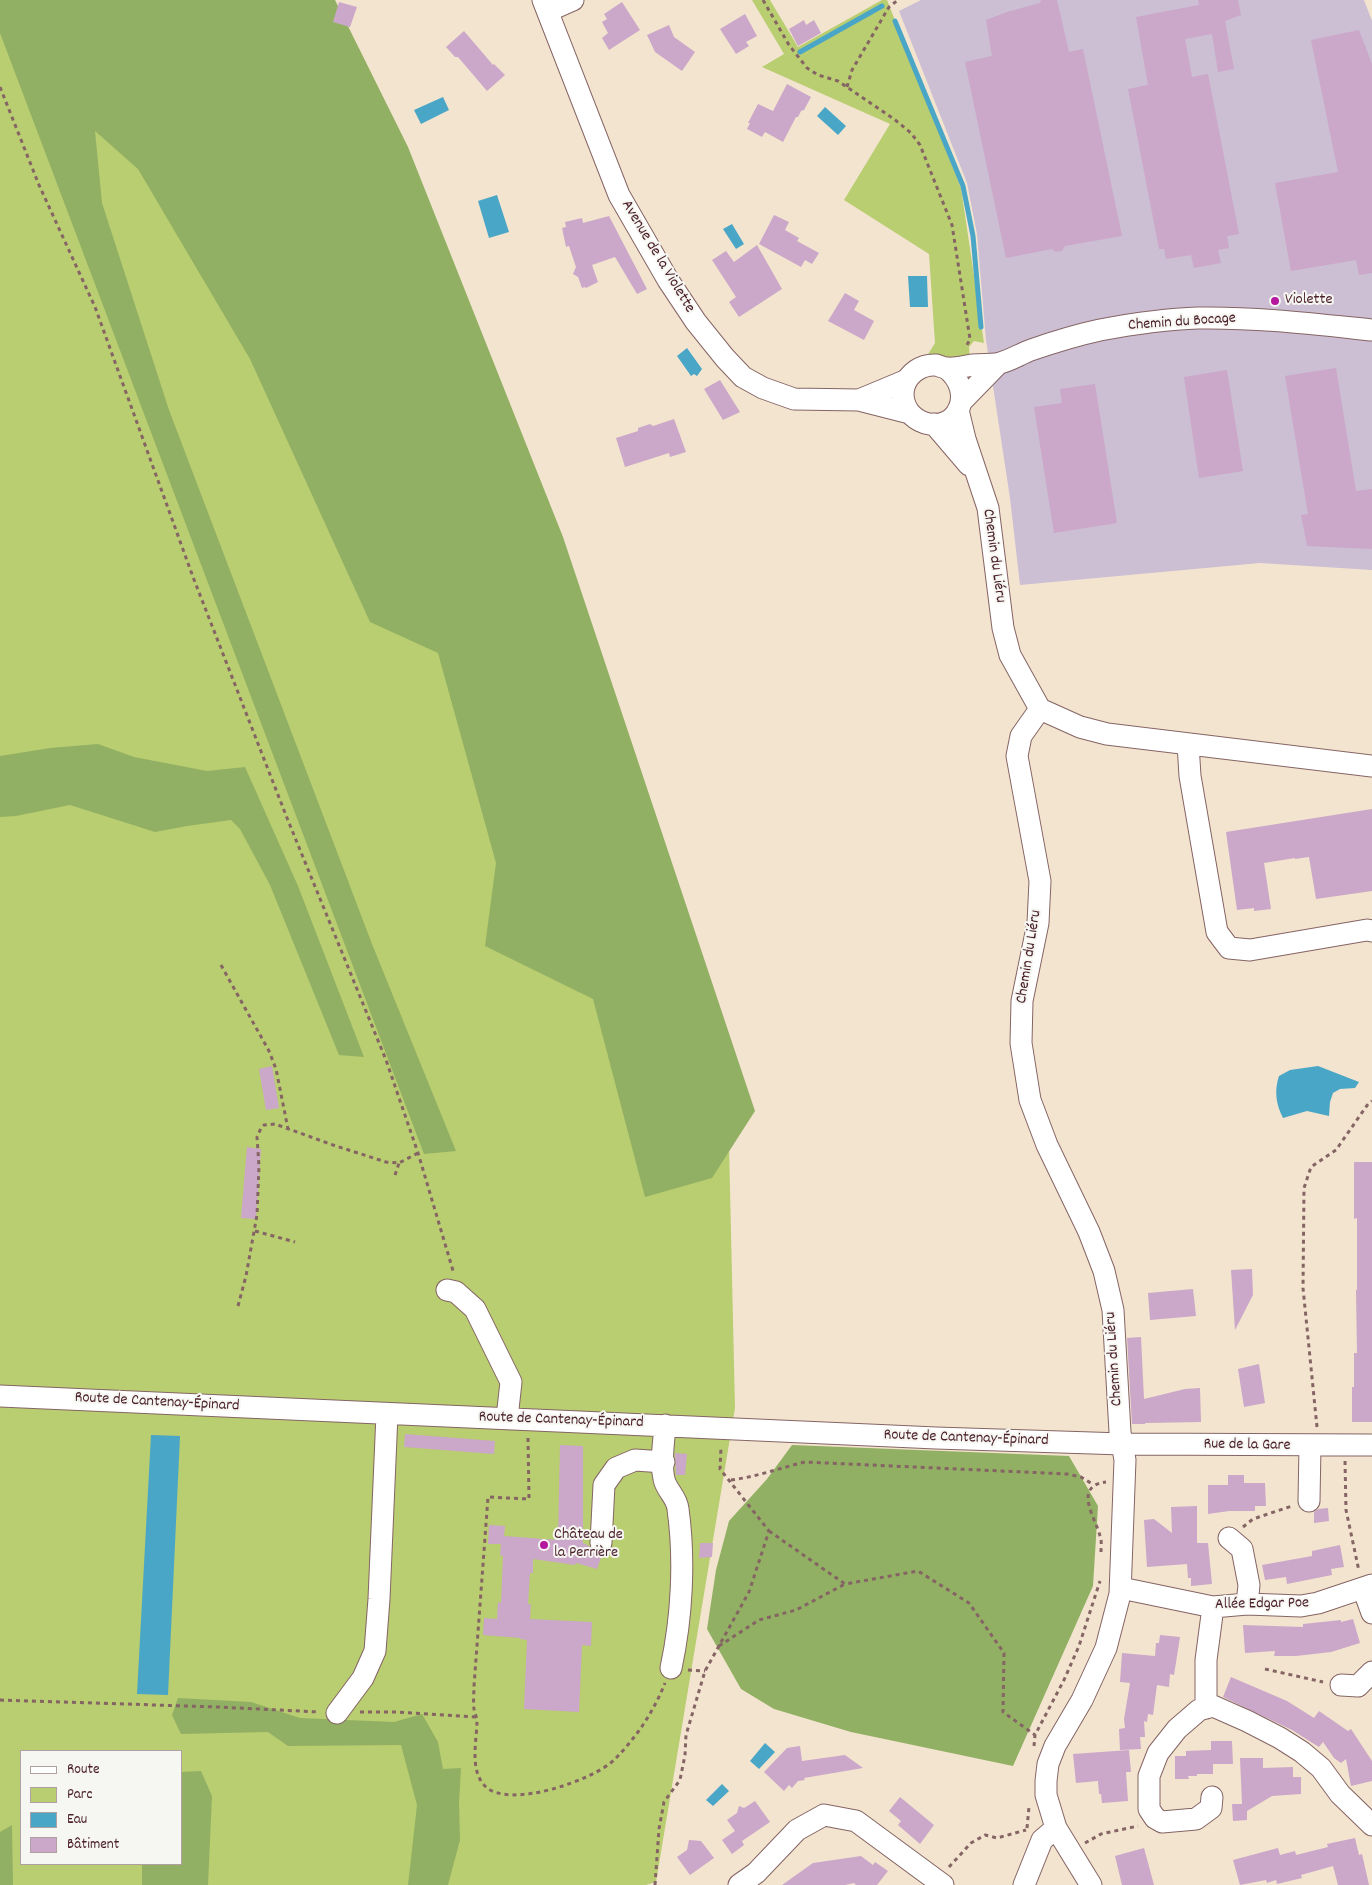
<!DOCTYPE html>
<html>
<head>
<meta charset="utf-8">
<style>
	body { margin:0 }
	#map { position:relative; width:1372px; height:1885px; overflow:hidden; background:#f3e4cf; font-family:Dekko,sans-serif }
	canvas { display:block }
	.legend { position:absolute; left:20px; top:1750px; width:162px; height:115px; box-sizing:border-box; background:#f6f6f2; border:1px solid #b1a0a2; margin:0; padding:6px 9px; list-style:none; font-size:15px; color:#4a1f2b }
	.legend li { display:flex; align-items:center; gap:10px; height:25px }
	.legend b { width:25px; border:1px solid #b1a0a2 }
</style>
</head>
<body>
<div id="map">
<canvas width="1372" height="1885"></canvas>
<ul class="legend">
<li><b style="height:6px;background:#fff"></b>Route</li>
<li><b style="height:14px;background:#b9cd71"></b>Parc</li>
<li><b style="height:14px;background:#49a6c7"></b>Eau</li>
<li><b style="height:14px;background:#cba7c9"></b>Bâtiment</li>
</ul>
</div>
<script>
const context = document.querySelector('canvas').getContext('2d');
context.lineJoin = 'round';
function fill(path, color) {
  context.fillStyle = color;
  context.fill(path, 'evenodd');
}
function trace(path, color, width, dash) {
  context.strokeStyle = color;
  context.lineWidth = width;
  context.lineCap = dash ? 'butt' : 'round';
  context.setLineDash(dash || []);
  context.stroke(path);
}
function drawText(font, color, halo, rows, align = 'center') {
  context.font = font + ' Dekko,sans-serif';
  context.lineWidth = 4;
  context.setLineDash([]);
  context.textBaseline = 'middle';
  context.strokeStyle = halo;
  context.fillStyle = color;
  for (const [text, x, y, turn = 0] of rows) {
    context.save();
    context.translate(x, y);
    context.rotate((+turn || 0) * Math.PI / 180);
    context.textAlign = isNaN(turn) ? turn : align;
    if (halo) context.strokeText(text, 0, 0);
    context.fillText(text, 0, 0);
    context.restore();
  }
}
fill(new Path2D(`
	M921 0H1364L1372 21V570L1260 563 1020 585 1010 498 986 340 977 234 967 183 899 11Z`), '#ccbed3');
fill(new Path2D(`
	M0 0H279L729 1145 735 1408 656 1882 646 1885H0ZM21 1751H181V1864H21Z
	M752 0H770L798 47 882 0H887L961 188 984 343 974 341 969 347 970 360 927 356 935 343 929 254 844 200 890 124 762 67 784 54Z`), '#b9cd71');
fill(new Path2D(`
	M0 0H335L408 147 563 537 755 1111 712 1178 645 1197 593 999 485 946 496 863 438 653 370 622 250 359 138 169 95 131 102 203 169 410 372 944 456 1151 424 1154 0 33Z
	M98 744 134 757 207 771 245 767 298 886 364 1057 339 1055 270 885 240 829 231 820 187 826 155 832 70 805 16 816 0 817V756L50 748Z
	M792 1445 1069 1456 1098 1506 1093 1586 1013 1766 851 1732 774 1709 741 1689 707 1629 716 1570 729 1521 767 1479Z
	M178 1698 251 1702 300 1718 394 1722 422 1714 438 1742 443 1769 461 1768 459 1803 460 1840 448 1885H408L417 1805 401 1745 288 1746 268 1732 181 1734 172 1715Z
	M201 1771 212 1796 208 1885H142V1864H181V1772Z
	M12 1825 13 1885H0V1832Z`), '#92b063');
fill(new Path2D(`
	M443 97 449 110 421 124 414 110Z
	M825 107 846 126 838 135 817 116Z
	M497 195 509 232 489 238 478 201Z
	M732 224 744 244 736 249 723 229Z
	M908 276H927L928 307H910Z
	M687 348 702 369 697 376 694 374 691 376 677 356Z
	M1318 1066 1359 1082 1355 1088 1340 1089 1333 1093 1330 1102 1329 1116 1307 1111 1283 1118C1276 1104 1274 1091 1279 1076L1290 1070Z
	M151 1435 180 1436 168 1695 137 1694Z
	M765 1743 775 1752 759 1769 750 1761Z
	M722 1784 729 1791 713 1806 706 1800Z`), '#49a6c7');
trace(new Path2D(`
	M895 21 963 186 973 236 981 327
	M800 52 882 6`), '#49a6c7', 5);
fill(new Path2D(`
	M1041 0H1057L1069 52 1083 49 1122 236 1065 246 1062 251 1056 252 1052 249 1006 258 965 62 992 56 986 20 1007 12 1040 3Z
	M1198 0H1238L1241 15 1225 21 1234 69 1218 72 1212 34 1185 39 1192 77 1208 74 1239 234 1227 236 1229 248 1218 250 1221 263 1194 268 1191 255 1166 259 1164 249H1159L1128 89 1148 85 1136 17 1199 5Z
	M339 2 357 7 350 27 333 22Z
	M622 2 640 30 609 50 602 38 608 33 602 22 607 19 604 14Z
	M745 14 757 36 746 42 749 46 736 54 720 29Z
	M804 20 806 25 814 20 821 33 798 46 789 29Z
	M669 25 674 37 695 52 682 71 655 52 647 35Z
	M1359 30 1372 64V273L1359 275 1356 260 1291 271 1275 183 1338 172 1311 40Z
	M464 31 493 65 494 64 505 75 487 91 458 57H455L446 47Z
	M787 84 811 97 804 110 801 111 798 117H796L783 142 765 132 762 137 747 129 750 123H748L758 104 773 111Z
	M774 215 789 222 785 230 799 238 797 241 819 253 812 264 805 260 801 267 759 244Z
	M609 216 647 289 637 294 615 257 592 265 598 282 586 288 585 287 582 288 578 277 573 274 576 267 569 246 566 247 562 228 566 227 565 222 582 218 583 223Z
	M757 245 782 289 739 317 729 302 736 297 712 260 726 251 734 262Z
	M845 293 859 301 854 310 874 321 864 340 828 321Z
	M1336 368 1356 491 1372 489V549L1307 546 1301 515 1308 514 1285 376Z
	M1227 370 1243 471 1199 478 1184 377Z
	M720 380 740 412 723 420 704 389Z
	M1095 384 1117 523 1054 533 1034 407 1062 403 1060 389Z
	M674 419 686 452 670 457 669 453 625 467 616 438 638 431V428L650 424 653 426Z
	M1372 809V891L1316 899 1309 857 1295 859V858L1264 863 1271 909 1254 911V908L1237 910 1226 832Z
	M272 1066 279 1108 266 1110 259 1069Z
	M247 1147 261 1149 256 1219 241 1218Z
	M1354 1162H1372V1422H1352V1387H1354V1353H1357L1356 1290H1357V1218L1354 1219Z
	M1252 1269 1253 1295 1235 1330 1231 1270Z
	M1193 1289 1196 1316 1150 1320 1148 1293Z
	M1141 1337 1144 1399 1185 1389 1200 1388 1201 1422 1145 1423V1424H1132L1127 1338Z
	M1259 1364 1265 1403 1244 1407 1238 1369Z
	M405 1434 495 1441 494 1454 404 1447Z
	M560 1445 583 1446V1543L589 1546 595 1554 602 1555 597 1569 576 1563 575 1565 533 1559V1573H530L528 1604H531L530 1619 592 1622 591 1646 582 1645 579 1712 524 1709 527 1640 520 1639V1638L483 1635 484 1618 497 1619 498 1602 501 1603 503 1556 500 1555 501 1544H488L489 1525 505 1526 504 1536 558 1540Z
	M675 1453 687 1454 685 1475H676Z
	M1228 1475H1244V1483H1265L1266 1506H1255V1511H1229L1208 1514V1485H1228Z
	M1197 1506V1543H1208L1212 1584 1191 1586V1578H1188L1187 1564 1147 1567 1144 1520 1154 1519 1172 1533 1171 1507Z
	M1328 1508 1329 1521 1314 1523V1512L1318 1509Z
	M700 1543H713L712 1557 699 1558Z
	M1340 1545 1344 1567 1331 1569 1332 1575 1287 1584 1286 1577 1265 1580 1262 1565 1312 1556V1551Z
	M1353 1619 1360 1643 1331 1652 1296 1656H1274L1275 1651 1245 1653 1243 1625 1303 1627V1624L1341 1620V1622Z
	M1160 1635 1180 1637 1174 1675 1170 1674 1169 1687 1157 1685 1153 1715 1148 1714 1147 1722 1144 1721 1145 1737H1140L1141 1749 1120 1750 1119 1729 1125 1728 1124 1719 1130 1683 1120 1682 1122 1653 1155 1656 1156 1643H1159Z
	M1231 1677 1287 1701 1314 1718 1319 1711 1348 1731 1351 1729 1372 1761V1781L1351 1786 1346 1759 1341 1763 1334 1758 1323 1742 1319 1747 1314 1744 1292 1730 1223 1697Z
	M1211 1741H1232L1233 1764H1213V1774H1197V1776H1188L1189 1779H1175V1756H1186V1751L1211 1750Z
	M800 1746 802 1761 845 1755 863 1768 804 1778 805 1780 798 1781 792 1788 789 1785 784 1791 764 1772 787 1748Z
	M1129 1750 1131 1772H1126L1128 1801 1102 1803 1101 1794H1099L1098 1781 1076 1783 1073 1754Z
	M1240 1758H1263V1768L1293 1767V1777H1301V1794L1272 1796 1247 1811V1820L1233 1821 1232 1804H1242Z
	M900 1797 934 1825 920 1844 898 1825 901 1821 889 1811Z
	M755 1801 770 1822 742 1841 744 1845 732 1854 722 1840 735 1831 727 1820 737 1813 739 1806 744 1808Z
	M1355 1838 1359 1855 1362 1854 1369 1885H1338L1333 1866 1301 1875 1302 1878 1277 1884 1276 1880 1267 1883 1266 1880 1240 1885 1233 1860 1278 1848 1280 1855 1295 1851 1296 1855 1328 1847 1327 1844Z
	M689 1840 701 1841 714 1858 690 1875 677 1857 687 1850Z
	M1144 1848 1154 1885H1122L1115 1856Z
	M861 1856 873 1865 875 1862 888 1871 877 1885H856L854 1883 845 1885H782L813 1863Z`), '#cba7c9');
const minor = new Path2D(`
	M543 0 619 195 668 280 696 322 725 358 743 377 763 388 794 399 859 400 910 413
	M548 11 573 0
	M946 368C977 392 957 433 925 423 919 421 913 417 909 412 904 405 902 395 904 387 908 373 922 364 936 365 940 366 943 368 947 368 955 369 965 366 973 365 981 364 988 365 996 364 1008 362 1020 354 1031 350 1054 342 1077 335 1100 330 1132 324 1165 319 1198 318 1256 317 1314 324 1372 330
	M859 400 907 380
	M962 401 998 364
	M958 410 965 439 988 508 1003 628 1010 655 1040 709 1021 736 1017 756 1040 881 1038 923 1022 1001 1021 1043 1030 1100 1047 1145 1089 1232 1104 1271 1113 1310 1120 1432 1125 1460 1120 1594 1106 1648 1082 1700 1055 1746 1048 1764 1046 1781V1795L1056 1828 1042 1840 1024 1885
	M934 424 969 465
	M1040 709 1080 727 1107 734 1372 766
	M1188 744 1190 776 1217 932 1229 948 1250 950 1367 930 1372 931
	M447 1290 456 1292 475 1309 511 1382 507 1418
	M0 1396 936 1438 1123 1444 1372 1445
	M665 1425C664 1442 660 1462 664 1479 666 1490 677 1497 678 1509 685 1560 682 1617 671 1668
	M1309 1501 1310 1446
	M1229 1538 1242 1549 1249 1585 1247 1604
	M601 1543 604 1485 616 1468 635 1460 664 1462
	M1121 1588 1213 1607 1247 1604 1301 1606 1318 1603 1372 1585
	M1363 1588 1372 1613
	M1341 1685 1358 1686 1372 1672
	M1206 1708V1660L1213 1607
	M337 1713 363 1678 375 1651 379 1599 387 1414
	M1212 1797 1211 1808 1196 1819 1162 1822 1155 1818 1149 1809V1776L1158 1753 1177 1729 1199 1710 1213 1706 1247 1721 1280 1738 1302 1752 1321 1768 1340 1794 1372 1825
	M1056 1828 1091 1885
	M739 1885 756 1873 797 1830 824 1815 856 1821 943 1885`);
trace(minor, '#856464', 23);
trace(new Path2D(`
	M763 0 789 45 807 68 818 75 838 81 894 119 911 133 920 145 952 225 970 339 967 345
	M0 87 39 185 95 307 193 577 287 818 386 1060 418 1153 454 1274
	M847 87 852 70 889 7 898 0
	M221 965 269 1051 276 1069 288 1129
	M395 1175 399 1163
	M255 1231 295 1242
	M238 1306 246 1276 257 1215 259 1166 257 1137 261 1128 264 1125 275 1124 333 1145 386 1162 399 1163 418 1153
	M1317 1427 1303 1288 1304 1188 1311 1167 1336 1150 1368 1104 1372 1101
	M528 1438 529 1499 488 1497 474 1686C474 1693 473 1702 474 1709 475 1713 476 1716 477 1720 477 1740 469 1770 485 1786 508 1810 595 1780 615 1759 636 1738 654 1711 665 1683
	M1345 1461 1346 1510 1359 1571
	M731 1480C756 1477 780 1468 805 1462L1067 1474 1081 1477 1094 1485
	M1243 1527 1253 1519 1292 1506
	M769 1531 845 1584 918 1571 969 1603 1004 1653 1003 1712 1035 1735
	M1101 1552C1101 1547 1102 1541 1100 1536 1096 1519 1072 1486 1106 1482
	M719 1646 759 1620 796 1610 845 1584
	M1265 1669 1323 1682
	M688 1670 705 1671
	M0 1700 218 1707 319 1712
	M360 1712H396L476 1717
	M1034 1746 1035 1735 1064 1680 1079 1646 1100 1581
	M1027 1828 1029 1807
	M1085 1843 1101 1834 1138 1826
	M949 1867 971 1843 985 1835 997 1838 1026 1830
	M655 1885 659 1829 664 1802 680 1780 685 1755 686 1735 705 1671 749 1592 769 1531 720 1469 721 1447`), '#856464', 3, [4, 4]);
trace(minor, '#fff', 21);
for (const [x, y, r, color] of [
	[1275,301,5,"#b5179e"],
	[544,1545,5,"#b5179e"]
]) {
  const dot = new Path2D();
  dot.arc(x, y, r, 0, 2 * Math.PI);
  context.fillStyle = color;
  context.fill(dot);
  trace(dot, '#f6f6f2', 2);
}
drawText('16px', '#4a1f2b', '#f6f6f2', [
	["Avenue de la Violette",657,257,59],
	["Chemin du Bocage",1182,323,-4],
	["Chemin du Liéru",993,556,82],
	["Chemin du Liéru",1030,957,-81],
	["Chemin du Liéru",1115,1359,-94],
	["Route de Cantenay-Épinard",157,1403,3],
	["Route de Cantenay-Épinard",561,1421,2],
	["Route de Cantenay-Épinard",966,1439,2],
	["Rue de la Gare",1247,1446,1],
	["Allée Edgar Poe",1262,1605,-1]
]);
drawText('16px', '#4a1f2b', '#f6f6f2', [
	["Violette",1285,301],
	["Château de",554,1536],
	["la Perrière",554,1554]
], 'left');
</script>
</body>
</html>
